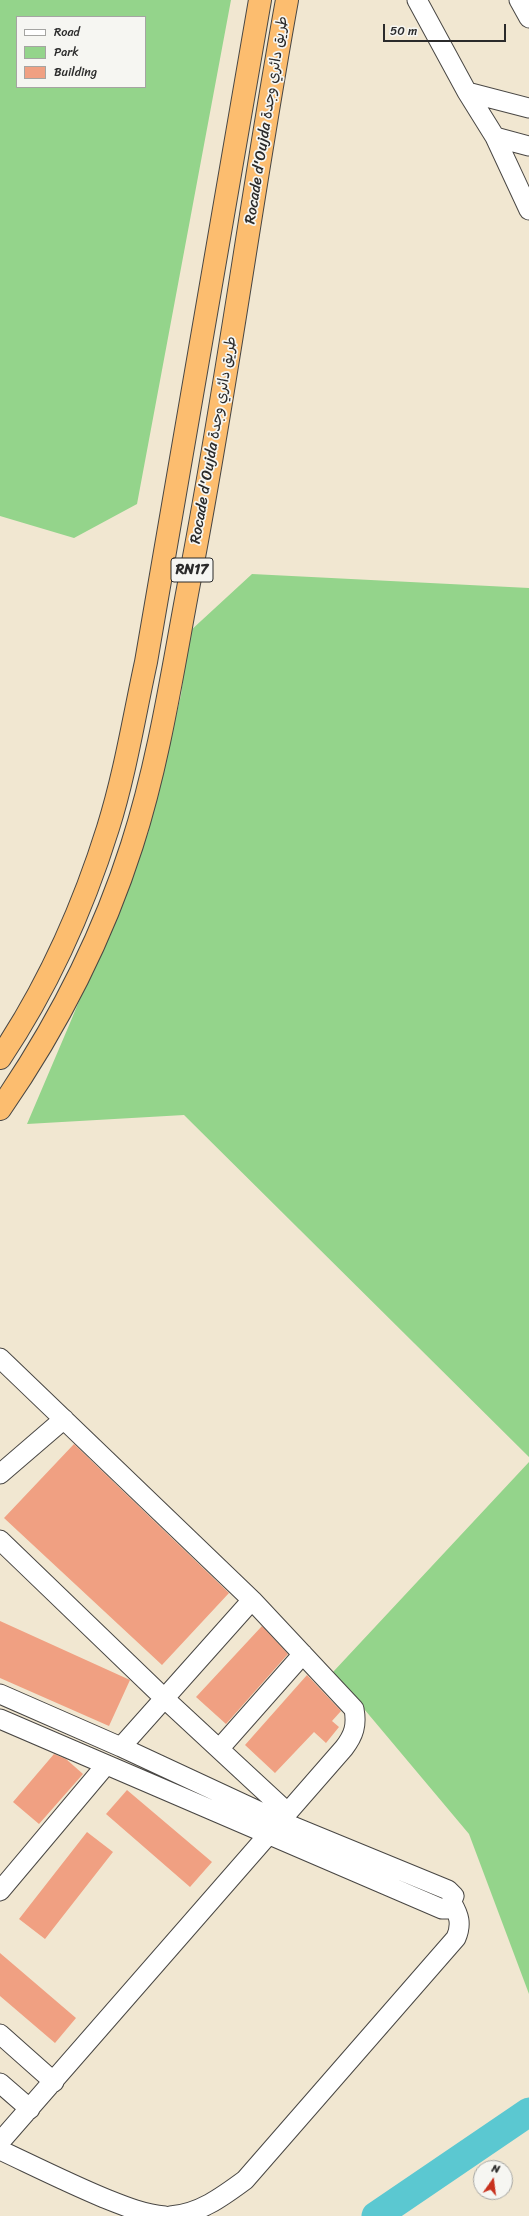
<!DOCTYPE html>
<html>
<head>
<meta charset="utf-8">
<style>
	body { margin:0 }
	#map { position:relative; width:529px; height:2216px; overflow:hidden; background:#f1e7d1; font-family:Sriracha,sans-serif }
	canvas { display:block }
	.legend { position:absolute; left:16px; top:16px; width:130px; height:72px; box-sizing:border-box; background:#f6f6f2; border:1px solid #a5a5a2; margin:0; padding:5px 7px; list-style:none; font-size:12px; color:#2b2b2b }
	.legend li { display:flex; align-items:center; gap:8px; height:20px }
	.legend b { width:20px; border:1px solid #a5a5a2 }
	.north { position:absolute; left:473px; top:2160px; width:40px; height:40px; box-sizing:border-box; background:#f6f6f2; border:1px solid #a5a5a2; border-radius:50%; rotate:14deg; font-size:11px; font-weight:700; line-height:16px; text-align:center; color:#2b2b2b }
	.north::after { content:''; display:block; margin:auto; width:14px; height:18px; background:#c8321e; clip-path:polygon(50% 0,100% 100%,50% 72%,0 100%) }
	.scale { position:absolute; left:383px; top:24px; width:123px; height:18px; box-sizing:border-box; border:2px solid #2b2b2b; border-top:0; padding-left:5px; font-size:12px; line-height:14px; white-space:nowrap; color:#2b2b2b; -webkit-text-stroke:3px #f6f6f2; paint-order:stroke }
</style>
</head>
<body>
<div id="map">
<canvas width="529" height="2216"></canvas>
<ul class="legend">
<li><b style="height:5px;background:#fff"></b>Road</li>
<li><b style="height:11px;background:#94d48b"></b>Park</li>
<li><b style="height:11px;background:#f0a082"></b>Building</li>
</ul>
<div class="north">N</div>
<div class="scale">50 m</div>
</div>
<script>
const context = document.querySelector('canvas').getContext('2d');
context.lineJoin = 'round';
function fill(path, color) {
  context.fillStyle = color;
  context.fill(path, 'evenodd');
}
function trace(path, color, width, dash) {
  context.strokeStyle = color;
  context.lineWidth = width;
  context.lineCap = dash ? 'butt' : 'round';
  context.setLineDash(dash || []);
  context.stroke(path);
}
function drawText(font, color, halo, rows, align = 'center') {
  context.font = font + ' Sriracha,"Playpen Sans Arabic",sans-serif';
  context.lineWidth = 3.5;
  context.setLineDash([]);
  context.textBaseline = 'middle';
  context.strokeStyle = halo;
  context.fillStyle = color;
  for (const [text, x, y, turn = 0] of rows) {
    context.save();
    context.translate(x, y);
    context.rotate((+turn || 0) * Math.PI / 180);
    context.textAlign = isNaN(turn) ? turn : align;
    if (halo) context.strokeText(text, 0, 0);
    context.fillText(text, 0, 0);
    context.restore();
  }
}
fill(new Path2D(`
	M0 0H231L137 504 74 538 0 516ZM17 17H145V87H17Z
	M252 574 529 588V1457L184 1115 27 1124 70 1023 148 833 181 695 189 632Z
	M529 1462V1994L469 1834 333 1672Z`), '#94d48b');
trace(new Path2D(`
	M376 2216 529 2112`), '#5bc8d1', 29);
fill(new Path2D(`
	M74 1444 229 1593 162 1665 4 1518Z
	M0 1621 130 1680 109 1726 0 1678Z
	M262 1626 288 1654 226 1724 196 1697Z
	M307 1675 341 1711 332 1721 339 1727 326 1743 314 1732 275 1773 245 1745Z
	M54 1754 66 1759 83 1774 39 1824 13 1802Z
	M127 1790 212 1862 190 1887 106 1814Z
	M87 1832 113 1852 45 1939 19 1919Z
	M0 1953 76 2018 55 2043 0 1996Z`), '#f0a082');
const street = new Path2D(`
	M417 0 467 92 495 137 529 210
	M519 0 529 18
	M467 92 529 108
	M495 137 529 146
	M0 1358 252 1600 354 1709C357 1725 354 1735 344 1748L0 2142
	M0 1474 64 1419
	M0 1540 164 1698 287 1812
	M0 1694 121 1747 280 1821 448 1890 454 1896 448 1909H442L0 1719
	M121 1747 252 1600
	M219 1749 303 1654
	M0 1891 106 1765
	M0 2034 54 2082
	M0 2083 30 2109
	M0 2150C34 2166 68 2183 104 2198 124 2206 143 2214 165 2216
	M170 2216C199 2214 222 2197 245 2180L456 1938C462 1924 459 1915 452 1903`);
const highway = new Path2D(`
	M0 1058C47 988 83 908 108 828 125 774 134 717 146 662L260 0
	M0 1109C56 1028 102 939 132 845 160 758 173 667 190 578 227 387 252 192 287 0`);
trace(street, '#494744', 21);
trace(highway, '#494744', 24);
trace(street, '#fff', 19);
trace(highway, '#fcbd6f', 22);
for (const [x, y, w] of [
	[192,570,42]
]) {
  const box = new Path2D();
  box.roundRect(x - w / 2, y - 12, w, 24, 3);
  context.fillStyle = '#f6f6f2';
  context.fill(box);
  trace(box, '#2b2b2b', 1);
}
drawText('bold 14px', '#2b2b2b', null, [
	["RN17",192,570]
]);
drawText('15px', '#2b2b2b', '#f6f6f2', [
	["Rocade d'Oujda طريق دائري وجدة",267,120,-81],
	["Rocade d'Oujda طريق دائري وجدة",214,440,-80]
]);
</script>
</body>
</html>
